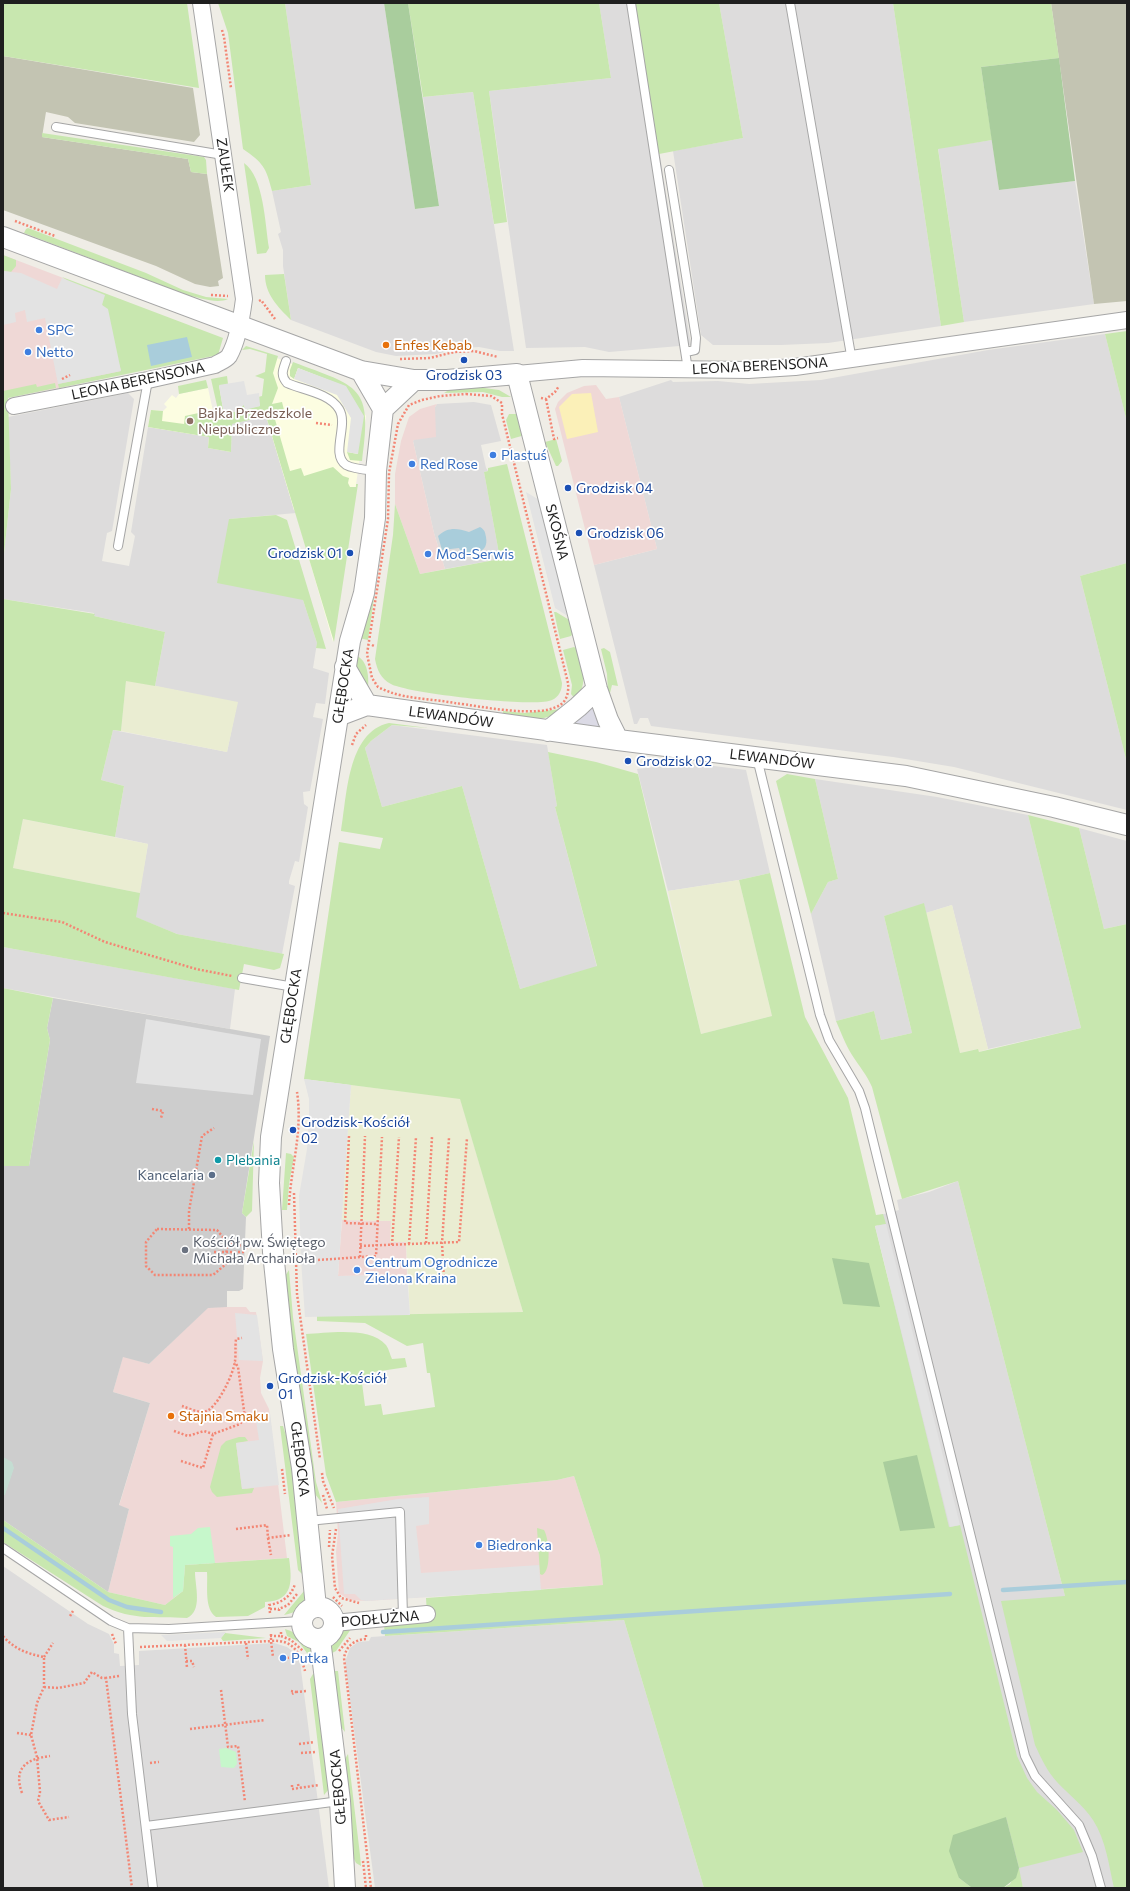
<!DOCTYPE html>
<html>
<head>
<meta charset="utf-8">
<style>
	body { margin:0 }
	#map { position:relative; width:1130px; height:1891px; overflow:hidden; background:#efede6; font-family:Commissioner,sans-serif }
	canvas { display:block }
	.frame { position:absolute; inset:0; border:4px solid #1f1f1f; pointer-events:none }
</style>
</head>
<body>
<div id="map">
<canvas width="1130" height="1891"></canvas>
<div class="frame"></div>
</div>
<script>
const context = document.querySelector('canvas').getContext('2d');
context.lineJoin = 'round';
function fill(path, color) {
  context.fillStyle = color;
  context.fill(path, 'evenodd');
}
function trace(path, color, width, dash) {
  context.strokeStyle = color;
  context.lineWidth = width;
  context.lineCap = dash ? 'butt' : 'round';
  context.setLineDash(dash || []);
  context.stroke(path);
}
function drawText(font, color, halo, rows, align = 'center') {
  context.font = font + ' Commissioner,sans-serif';
  context.lineWidth = 3.5;
  context.setLineDash([]);
  context.textBaseline = 'middle';
  context.strokeStyle = halo;
  context.fillStyle = color;
  for (const [text, x, y, turn = 0] of rows) {
    context.save();
    context.translate(x, y);
    context.rotate((+turn || 0) * Math.PI / 180);
    context.textAlign = isNaN(turn) ? turn : align;
    if (halo) context.strokeText(text, 0, 0);
    context.fillText(text, 0, 0);
    context.restore();
  }
}
fill(new Path2D(`
	M285 3H384L415 209 439 206 423 97 473 92 514 351H500L479 347 462 348 436 354 396 356 376 352 291 320 283 266V250L278 234 281 232 272 191 311 185Z
	M599 3H635L691 345 609 352 585 347 526 348 489 91 611 78Z
	M719 3H893L941 326 828 343 781 345H713L701 335 673 151 743 138Z
	M992 140 999 190 1075 181 1094 304 964 322 938 148Z
	M1105 334 1127 422V563L1080 576 1127 763V810L954 767 893 757 651 726 648 718H640L637 724H634L594 565 657 549 619 397 671 380 673 382 718 381 749 384 821 380 988 350Z
	M128 393 134 399 112 531 107 533 102 561 129 566 135 536 131 532 148 427 210 437 231 452 232 424 266 416 294 510 296 513 229 519 303 600 317 643 313 668 329 673 325 704 316 703 313 717 323 719 310 791 303 792 304 804 308 807 299 862 295 861 289 881V884L295 886 282 954 177 934 135 917 148 844 115 837 124 786 101 780 113 730 227 752 237 703 155 686 165 632 94 616V613L3 599V563L11 489 8 417Z
	M474 402 491 405 501 441 481 445 486 468 488 471 484 472 500 559 445 569 434 533 413 441 437 404Z
	M392 725 547 745 557 806 555 807 597 967 520 989 462 786 382 807 365 748 371 741Z
	M690 763 746 770 770 873 739 880 668 891 637 769Z
	M815 779 937 797 1028 815 1081 1028 988 1049 952 905 926 913 924 904 884 916 912 1033 881 1040 874 1011 836 1021 811 914 828 882 838 879Z
	M1079 828 1127 841V924L1104 929Z
	M3 947 235 989 230 1029 3 988Z
	M958 1181 1065 1596 1127 1888H1023L952 1598 876 1216 899 1210 897 1200 929 1192Z
	M3 1566 88 1624 109 1634 114 1644V1653L119 1654 120 1666 139 1665V1651L274 1643 287 1647 295 1653 300 1662 329 1888H3Z
	M624 1620 704 1888H375L345 1662 350 1648 358 1642 369 1641 371 1637Z`), '#dddcdc');
fill(new Path2D(`
	M3 255 205 332 219 352 59 388 3 398Z
	M596 385 606 399 619 397 657 549 594 565 555 409 558 402 567 393 584 386Z
	M437 404 435 407 436 437 414 440 413 441 434 533 445 569 420 574 395 504V474L401 441 409 417 420 409Z
	M342 1220 391 1221 406 1242 407 1275 338 1276Z
	M208 1307H246L250 1312H256L263 1361 260 1378 261 1393 269 1409 287 1558 185 1565 183 1591 165 1605 108 1592 129 1509 119 1506 150 1403 113 1392 123 1356 149 1364Z
	M574 1476 600 1556 603 1585 366 1601 349 1600 339 1593 336 1552 338 1533 336 1502 557 1480Z`), '#efd8d6');
fill(new Path2D(`
	M269 355 347 385 366 416 333 642 295 510H294L266 416Z
	M208 388 213 411 204 412 205 418 224 414 231 452 208 448 209 437 148 427 151 410 163 411 167 407 164 404 172 395 176 398 179 394Z`), '#fcfde1');
fill(new Path2D(`
	M53 998 270 1036 242 1213 246 1217 243 1289 239 1291H227V1307L208 1308 149 1364 123 1357 113 1392 150 1403 119 1505 129 1509 108 1592 3 1520V1166H29L50 1040 47 1028Z`), '#cdcdcd');
fill(new Path2D(`
	M1051 3H1127V301L1094 304Z
	M3 56 193 88 200 135 194 142 75 123 68 117 46 112 42 137 188 159 191 172 207 174 223 278 218 281 219 286 210 287 195 284 156 266 3 210Z`), '#c3c4b2');
fill(new Path2D(`
	M126 680 238 702 227 752 121 731Z
	M23 819 148 844 140 893 13 868Z
	M739 880 772 1016 701 1034 668 891Z
	M952 905 988 1049 979 1052 977 1049 960 1053 926 913Z
	M351 1085 460 1098 523 1312 410 1315 406 1242H390L391 1221 342 1220Z`), '#eaedd2');
fill(new Path2D(`
	M3 3H187L199 88 3 56Z
	M218 3H285L311 185 272 191C266 167 263 163 243 149L228 33Z
	M408 3H599L611 78 489 91 507 222 494 224 473 92 423 97Z
	M635 3H719L743 138 659 154Z
	M893 3H1051L1059 58 981 67 992 140 938 149 964 322 941 326Z
	M42 133 204 157 206 160 207 174 191 172 188 159 42 137Z
	M244 163C264 177 265 224 269 248L266 253 257 254Z
	M28 228 146 273 183 290 206 297 228 299C217 304 200 298 187 295L24 233 26 229Z
	M3 255 16 260V266L11 272 3 271Z
	M284 274 291 320C278 307 265 294 265 275Z
	M62 277 223 338 218 355 59 388 58 384 121 371 102 304Z
	M1127 331V422L1105 334Z
	M246 346 278 356 273 373 278 388 272 404 282 402 284 410 276 413 274 416 290 471 301 468 304 476 333 467 343 476 349 478 348 483 350 487H356V484H358L334 642 266 416 232 424 231 452 208 448 209 437 148 427 151 410 163 411 162 421 184 424 185 416 203 412 205 418 242 410V406L244 405 245 409 260 406 258 397 262 396 264 379 255 376 265 372 267 354 250 349 242 350Z
	M293 362C359 387 373 385 362 461L350 460 347 452 358 454 346 387 298 368 294 379 290 376V370Z
	M227 376 228 384 219 386 223 409 218 410 211 379Z
	M206 380 208 388 179 394 178 386Z
	M55 383 56 388 8 398 11 489 3 563V391L36 384 37 387Z
	M477 387 499 390 511 397H502L483 392 444 393 449 390Z
	M509 414H519L525 435 511 439 506 420Z
	M556 439 562 461 558 466H556L545 442Z
	M507 464 562 683C562 690 559 697 552 700 536 708 406 693 391 684 381 679 377 670 375 659L393 535 395 504 420 574 500 559 484 472 488 471V468Z
	M276 515 287 520 326 649 316 648 317 643 303 600 217 583 229 519Z
	M1127 563V763L1080 576Z
	M374 598 368 640 359 638 370 601Z
	M3 599 95 614 94 616 165 632 155 686 126 681 121 731 113 730 101 780 124 786 115 837 23 819 13 868 140 893 136 917 177 934 284 954 280 968 274 970 244 964 239 990 3 947Z
	M554 612H556L571 621 574 632 571 636 560 639Z
	M574 647 579 650C583 667 588 684 576 700L571 694 572 685 563 650Z
	M604 648 610 652 618 686 612 685 610 693H608L607 674 601 649Z
	M355 655C369 660 369 679 368 691L355 674Z
	M561 709C546 724 525 718 506 716L503 713V711L524 713Z
	M389 723 428 728 392 725 371 741 365 748 382 807 462 786 520 989 597 966 555 807 557 806 548 752 596 762 638 774 701 1034 772 1016 739 880 770 873 805 1017 848 1098 876 1215 883 1214 886 1224 875 1226 949 1527 960 1525 1017 1756 1027 1778 1037 1792 1057 1810 1074 1830 1083 1852 1019 1868 1023 1888H1003L1010 1884 1019 1868 1006 1817 959 1878 972 1888H704L624 1620 385 1636 384 1625 427 1614 426 1598 603 1585 600 1556 574 1476 557 1480 336 1502 326 1475 306 1334C328 1333 370 1326 386 1345 389 1349 390 1355 392 1359L405 1358 407 1367 374 1372V1381L362 1383 365 1406 381 1404 383 1415 435 1407 430 1373H427L423 1343 407 1346 365 1323 317 1321V1316L523 1312 460 1099 304 1079 339 842 380 849 383 838 341 831C347 797 347 732 389 723Z
	M787 774 815 779 838 879 828 882 811 914 776 781Z
	M1028 815 1079 828 1104 929 1127 924V1888H1114C1109 1866 1106 1840 1093 1820 1083 1805 1069 1795 1057 1782 1047 1771 1041 1758 1035 1745L1001 1601 1065 1596 958 1181 902 1199 872 1087C867 1075 859 1066 852 1055 845 1044 841 1032 836 1021L874 1011 881 1040 912 1033 884 916 924 903 960 1053 978 1049 979 1052 1081 1028Z
	M3 988 53 998 47 1028 50 1040 29 1166H3Z
	M254 1141 252 1211 246 1217 242 1213Z
	M286 1153 291 1154 294 1157 289 1184 287 1210H282Z
	M289 1270 293 1317 316 1482 322 1503 315 1494 311 1487 286 1302 285 1276Z
	M280 1426H283L290 1448 302 1574 298 1570Z
	M239 1437H245L248 1441 236 1443 242 1489 254 1488 252 1493 217 1497 212 1492 210 1487 221 1446 226 1441Z
	M3 1520 108 1592 165 1605 183 1591 185 1565 289 1558C292 1580 294 1601 265 1602V1607L248 1616 216 1617C204 1609 208 1586 207 1572H195C195 1586 203 1611 187 1618 154 1616 135 1621 103 1606L3 1542Z
	M537 1528 544 1530C549 1538 552 1571 542 1575L540 1574Z
	M304 1591C309 1606 296 1613 284 1615Z
	M285 1629C299 1633 309 1643 314 1657L309 1656 299 1642 287 1636Z
	M351 1629 336 1651 330 1654C331 1639 336 1632 351 1629Z
	M225 1633 266 1638 223 1641 221 1638Z
	M333 1671H338L345 1732 341 1727Z
	M313 1674H316L329 1789 324 1795 310 1679Z
	M348 1754 360 1855 361 1866 356 1863 352 1855 345 1765V1759Z`), '#c8e7af');
fill(new Path2D(`
	M384 3H408L439 206 415 209Z
	M1059 58 1075 181 999 190 981 67Z
	M832 1258 869 1263 880 1307 843 1304Z
	M917 1455 935 1528 900 1531 883 1462Z
	M1006 1817 1019 1868 1016 1878 1003 1888H972L959 1878 949 1851 953 1835Z`), '#a9cd9d');
fill(new Path2D(`
	M3 1457 12 1462 14 1468 5 1495H3Z`), '#c4ddd2');
fill(new Path2D(`
	M591 393 598 432 567 439 559 407 572 394Z`), '#fbf0b8');
fill(new Path2D(`
	M210 1527 215 1563 185 1565 183 1591 173 1598V1547L170 1546V1536L191 1534 198 1528Z
	M226 1748 236 1752 237 1764 234 1768 221 1767 219 1749Z`), '#c6f7cb');
fill(new Path2D(`
	M3 271 21 273 57 289 62 278 105 295 102 305 108 309 121 371 58 384 45 318 27 322 25 310 15 313 16 322 3 325Z
	M298 368 346 386 364 416 358 454 347 452 351 418 337 395 294 379Z
	M244 381 247 395 259 393 260 406 245 410 244 405 242 406V410L224 414 219 385Z
	M526 492 541 501 569 617 555 608Z
	M146 1019 261 1039 253 1095 136 1083Z
	M304 1079 351 1085 338 1276 407 1275 410 1315 305 1317 301 1260 299 1196 307 1149 309 1114V1099Z
	M886 1224 960 1525 950 1527 875 1226Z
	M235 1313 257 1315 263 1361 239 1360Z
	M270 1413 279 1485 242 1489 236 1443 259 1440 255 1414Z
	M429 1497V1524L416 1526 421 1573 539 1565 541 1590 366 1601 361 1600 355 1594H344L338 1509 398 1499Z
	M226 1632 221 1638 167 1641 161 1635Z`), '#e3e3e3');
fill(new Path2D(`
	M592 701 606 730 562 725Z`), '#dbdae5');
fill(new Path2D(`
	M187 337 192 357 151 366 147 345Z
	M480 527C485 530 485 532 486 537 489 554 474 553 462 554L459 548 442 550 438 536C448 527 456 528 469 532Z`), '#a9cddb');
trace(new Path2D(`
	M3 1528 109 1600 127 1607 161 1612
	M1003 1590 1127 1582
	M383 1632 950 1594`), '#a9cddb', 4.5);
const service = new Path2D(`
	M631 3 688 370
	M790 3 852 361
	M56 127 223 155
	M669 170 696 338 695 350 686 352
	M286 361C283 370 280 375 287 383 303 390 329 393 339 409 349 425 330 454 346 465 353 469 367 470 376 471
	M118 546 148 380
	M757 758 820 1015 829 1040 859 1091 865 1108 1025 1756 1035 1776 1079 1825 1092 1856 1101 1888
	M242 978 294 987
	M308 1521 400 1512 403 1616
	M3 1548 111 1621 128 1628 169 1629 301 1621
	M128 1628 132 1714 153 1888
	M146 1826 340 1801`);
const minor = new Path2D(`
	M517 374 583 368 748 370 795 367 1127 320
	M14 406 148 380 215 365C220 362 226 360 229 356 237 342 242 315 244 299L201 3
	M334 1623 427 1614`);
const tertiary = new Path2D(`
	M3 237 361 371 414 380H447L517 374 597 689 608 720 618 740
	M361 371 383 409
	M383 409 414 380
	M345 667 367 705
	M338 716 367 705 618 740 906 776 1054 807 1127 825
	M548 731 578 707 597 689
	M302 1623a16 16 0 1 1 32 0a16 16 0 1 1-32 0Z
	M316 1607 302 1468 283 1349 273 1252 269 1183 271 1137 350 641 364 593 369 559 375 518 376 471 383 409
	M320 1639 340 1801 345 1888`);
trace(service, '#a6a6a6', 10);
trace(minor, '#a6a6a6', 18);
trace(tertiary, '#a6a6a6', 22);
trace(new Path2D(`
	M222 30 224 37 231 88
	M15 221 55 236
	M211 295 228 296
	M259 301 261 300 275 319
	M400 359 430 358 454 352 474 351 498 357
	M62 379 70 375
	M466 394 491 396 502 403V414L568 683C569 691 567 701 560 705 539 719 480 706 455 703 438 700 420 699 404 696 394 694 386 691 378 687L372 678 367 654 388 519 389 473 398 424 409 405 422 400 440 396Z
	M541 398 546 399 555 392 559 386
	M546 399 554 439 558 438
	M316 423 332 425
	M372 645 374 646
	M352 745 356 734 366 725
	M3 913 62 922 105 942 196 969 232 976
	M152 1109 163 1111 161 1118
	M349 1136 345 1223 377 1224
	M294 1193 297 1294 320 1459
	M289 1205C291 1167 303 1131 297 1092
	M157 1229 217 1230 227 1242 226 1264 213 1275H155L146 1266V1242Z
	M189 1229V1211L202 1136 214 1128
	M227 1242 249 1248
	M426 1243 432 1137
	M409 1244 416 1137
	M392 1245 399 1137
	M360 1246 459 1242 467 1138
	M214 1252H244
	M360 1257 365 1136
	M318 1260 376 1256 382 1137
	M444 1280 442 1243 449 1138
	M182 1406C188 1408 196 1412 203 1412 216 1412 234 1373 235 1361 236 1354 235 1347 236 1339L242 1338
	M174 1431 188 1436 204 1431 213 1434
	M181 1461 203 1468 213 1434 240 1424 245 1418 238 1367 235 1362
	M282 1469 285 1494
	M322 1473 323 1481 334 1508
	M323 1495 327 1509
	M236 1529 267 1525 268 1538 291 1535
	M336 1529 332 1556 335 1588 341 1598 359 1603
	M268 1538 271 1555
	M329 1547 330 1530
	M333 1597 342 1606
	M270 1609H279
	M279 1611V1609L288 1605 297 1594
	M270 1613 269 1605C281 1603 291 1597 295 1584
	M70 1616 73 1611
	M281 1632V1636L291 1640 303 1651
	M112 1634 116 1644
	M271 1634V1641C293 1639 300 1653 305 1671
	M366 1635V1639C354 1640 346 1646 344 1658L371 1888
	M3 1636C14 1649 28 1654 44 1657V1687L37 1703 31 1735 37 1757 40 1792 38 1801 49 1820 69 1817
	M270 1636H281
	M246 1643 248 1659
	M185 1645 187 1668
	M140 1647 271 1641 273 1657
	M339 1651 350 1638
	M44 1657 53 1643
	M287 1658 300 1657
	M186 1661H192L194 1667
	M119 1676 106 1678 132 1888
	M44 1687 58 1688 84 1683 92 1672 102 1678H106
	M221 1690 228 1747 238 1746 245 1802
	M291 1691 296 1692 292 1694
	M296 1692 307 1691
	M190 1729 265 1720
	M17 1733 31 1735
	M299 1744 314 1742
	M301 1753 315 1752
	M150 1763 159 1762
	M298 1784 299 1788
	M292 1785V1789L319 1785
	M22 1793C13 1768 26 1759 50 1756
	M363 1861 366 1888`), '#f38674', 2.5, [2, 2]);
trace(service, '#fff', 8);
trace(minor, '#fff', 16);
trace(tertiary, '#fff', 20);
for (const [x, y, r, color] of [
	[39,330,4,"#3f7fe0"],
	[386,345,4,"#e8710a"],
	[28,352,4,"#3f7fe0"],
	[464,360,4,"#1a4fb4"],
	[190,421,4,"#8d6e63"],
	[493,455,4,"#3f7fe0"],
	[412,464,4,"#3f7fe0"],
	[568,488,4,"#1a4fb4"],
	[579,533,4,"#1a4fb4"],
	[350,553,4,"#1a4fb4"],
	[428,554,4,"#3f7fe0"],
	[628,761,4,"#1a4fb4"],
	[293,1130,4,"#1a4fb4"],
	[218,1160,4,"#0f9aa8"],
	[212,1175,4,"#5c6f8a"],
	[185,1250,4,"#6b7280"],
	[357,1270,4,"#3f7fe0"],
	[270,1386,4,"#1a4fb4"],
	[171,1416,4,"#e8710a"],
	[479,1545,4,"#3f7fe0"],
	[283,1658,4,"#3f7fe0"]
]) {
  const dot = new Path2D();
  dot.arc(x, y, r, 0, 2 * Math.PI);
  context.fillStyle = color;
  context.fill(dot);
  trace(dot, '#fff', 1.5);
}
drawText('14px', '#1f1f1f', '#fff', [
	["ZAUŁEK",225,165,82],
	["LEONA BERENSONA",760,366,-3],
	["LEONA BERENSONA",138,381,-12],
	["SKOŚNA",557,532,76],
	["GŁĘBOCKA",343,686,-81],
	["LEWANDÓW",451,717,8],
	["LEWANDÓW",772,759,7],
	["GŁĘBOCKA",291,1006,-81],
	["GŁĘBOCKA",300,1459,83],
	["PODŁUŻNA",380,1619,-5],
	["GŁĘBOCKA",338,1787,-95]
]);
drawText('14px', '#366cbe', '#fff', [
	["SPC",47,330],
	["Netto",36,352],
	["Plastuś",501,455],
	["Red Rose",420,464],
	["Mod-Serwis",436,554],
	["Centrum Ogrodnicze",365,1262],
	["Zielona Kraina",365,1278],
	["Biedronka",487,1545],
	["Putka",291,1658]
], 'left');
drawText('14px', '#c56008', '#fff', [
	["Enfes Kebab",394,345],
	["Stajnia Smaku",179,1416]
], 'left');
drawText('14px', '#164399', '#fff', [
	["Grodzisk 03",464,375,"center"],
	["Grodzisk 04",576,488],
	["Grodzisk 06",587,533],
	["Grodzisk 01",342,553,"right"],
	["Grodzisk 02",636,761],
	["Grodzisk-Kościół",301,1122],
	["02",301,1138],
	["Grodzisk-Kościół",278,1378],
	["01",278,1394]
], 'left');
drawText('14px', '#785e54', '#fff', [
	["Bajka Przedszkole",198,413],
	["Niepubliczne",198,429]
], 'left');
drawText('14px', '#0d838f', '#fff', [
	["Plebania",226,1160]
], 'left');
drawText('14px', '#4e5e75', '#fff', [
	["Kancelaria",204,1175]
], 'right');
drawText('14px', '#5b616d', '#fff', [
	["Kościół pw. Świętego",193,1242],
	["Michała Archanioła",193,1258]
], 'left');
</script>
</body>
</html>
